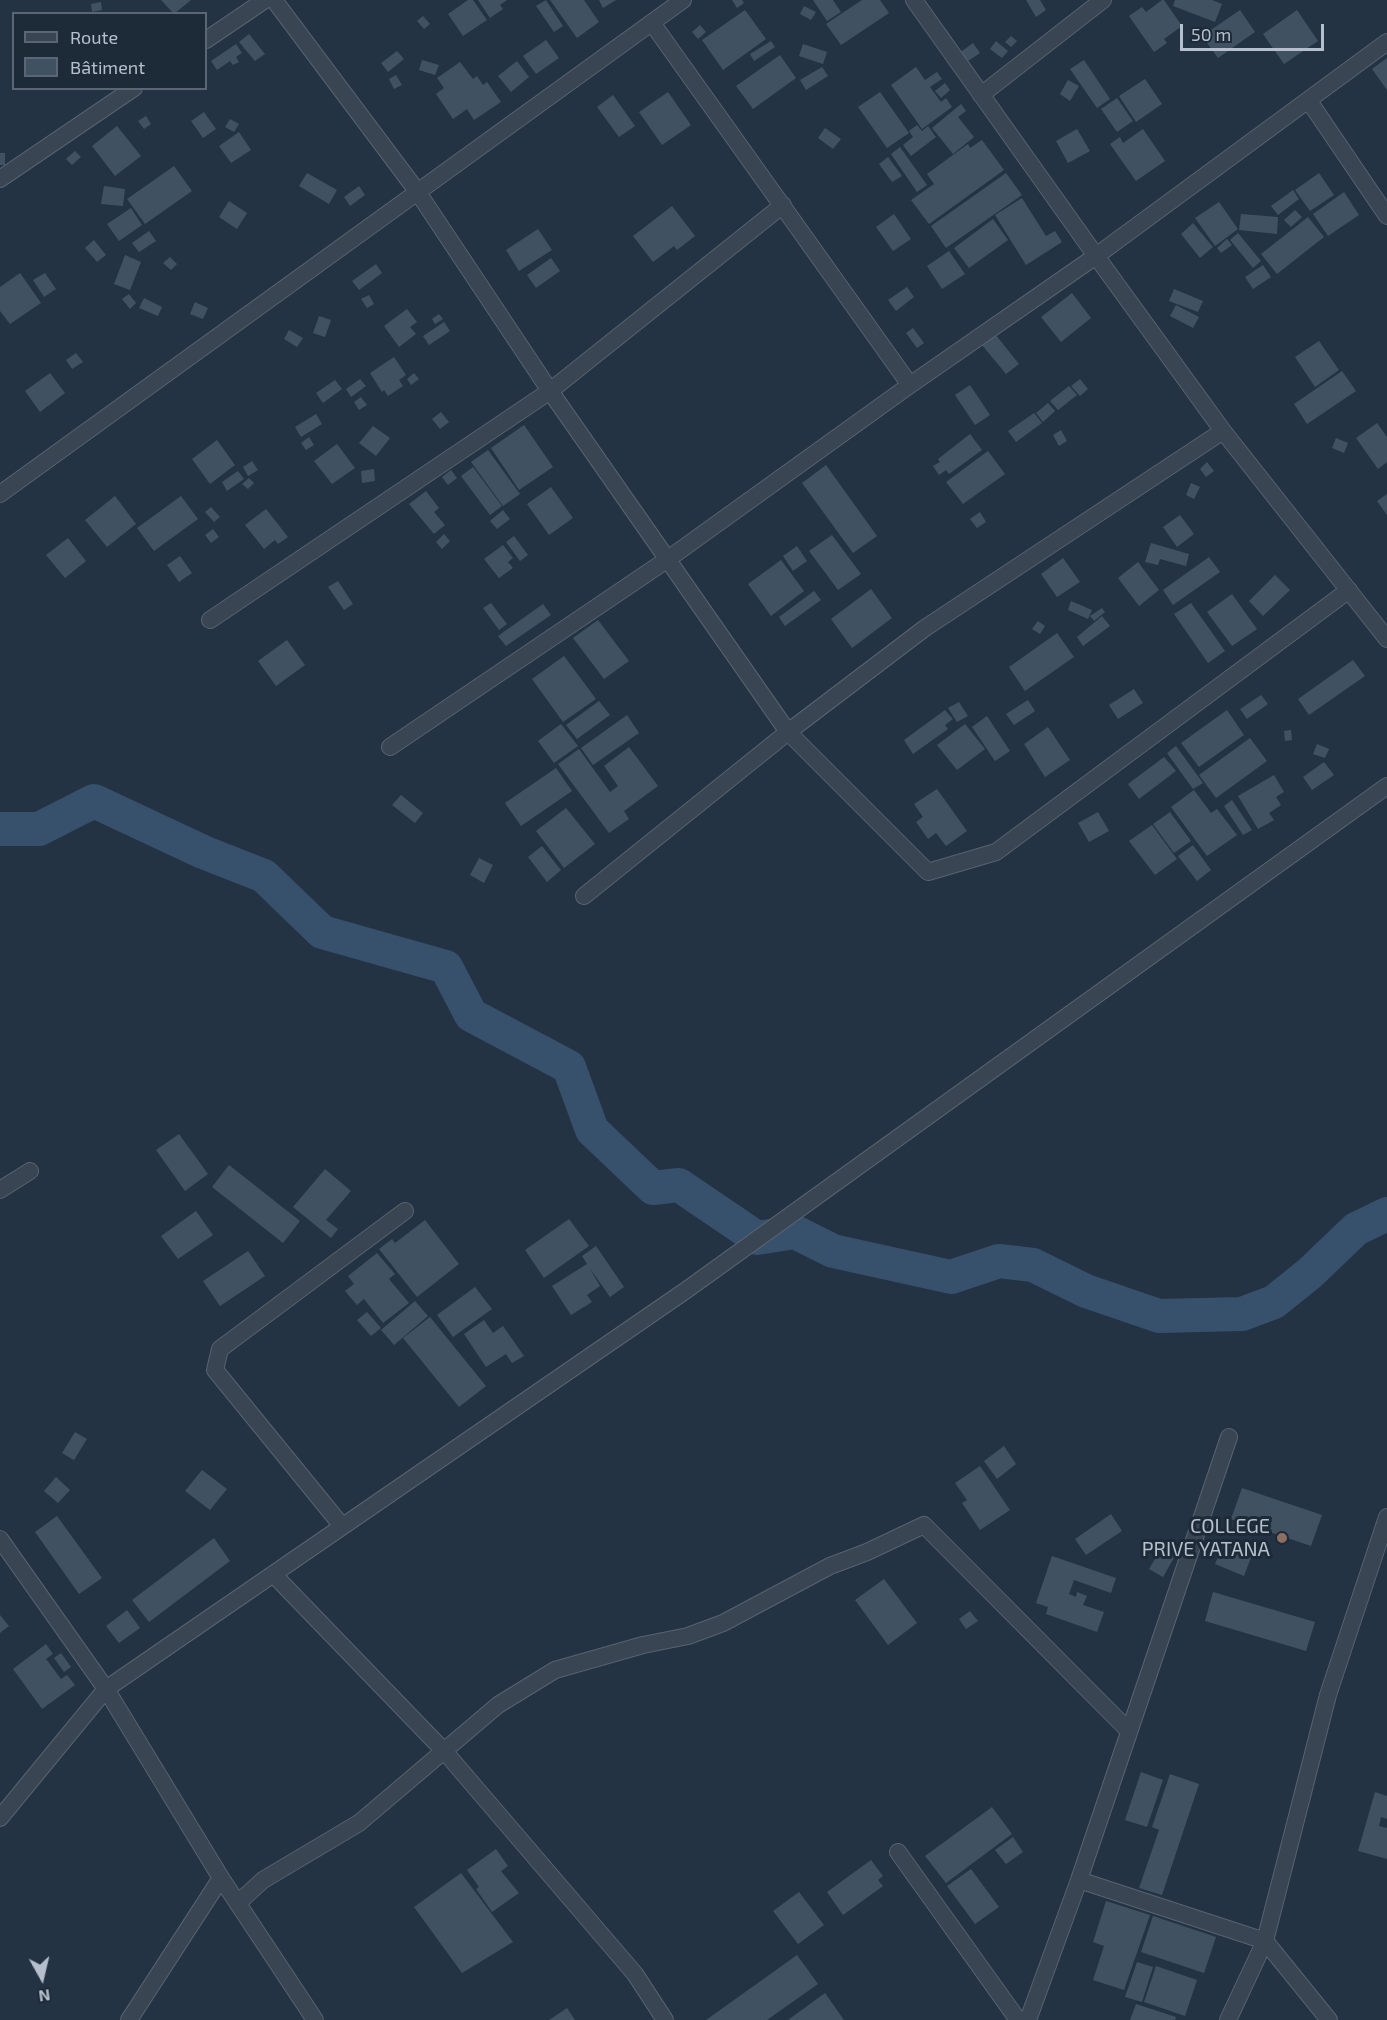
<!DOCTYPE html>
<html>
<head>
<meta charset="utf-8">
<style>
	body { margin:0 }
	#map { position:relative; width:1387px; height:2020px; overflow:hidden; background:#243343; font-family:"Exo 2",sans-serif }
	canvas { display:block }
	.legend { position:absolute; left:12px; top:12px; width:195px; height:78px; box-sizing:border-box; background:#1d2a38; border:2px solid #5a6673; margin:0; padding:8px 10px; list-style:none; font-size:18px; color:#b6c0cc }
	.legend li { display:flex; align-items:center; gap:12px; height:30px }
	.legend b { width:30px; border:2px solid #5a6673 }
	.north { position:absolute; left:12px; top:1948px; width:60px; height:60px; -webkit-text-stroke:4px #1d2a38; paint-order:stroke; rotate:172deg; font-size:16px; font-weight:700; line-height:24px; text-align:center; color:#b6c0cc }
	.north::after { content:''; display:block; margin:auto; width:21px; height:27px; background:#b6c0cc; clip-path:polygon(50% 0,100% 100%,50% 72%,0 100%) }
	.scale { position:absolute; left:1180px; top:24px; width:144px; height:27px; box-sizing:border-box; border:3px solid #b6c0cc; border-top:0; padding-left:8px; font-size:18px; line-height:21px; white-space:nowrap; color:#b6c0cc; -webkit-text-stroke:4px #1d2a38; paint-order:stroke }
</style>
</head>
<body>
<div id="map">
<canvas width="1387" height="2020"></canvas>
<ul class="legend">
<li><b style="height:8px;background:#394552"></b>Route</li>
<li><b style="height:16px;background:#405262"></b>Bâtiment</li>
</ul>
<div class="north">N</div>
<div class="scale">50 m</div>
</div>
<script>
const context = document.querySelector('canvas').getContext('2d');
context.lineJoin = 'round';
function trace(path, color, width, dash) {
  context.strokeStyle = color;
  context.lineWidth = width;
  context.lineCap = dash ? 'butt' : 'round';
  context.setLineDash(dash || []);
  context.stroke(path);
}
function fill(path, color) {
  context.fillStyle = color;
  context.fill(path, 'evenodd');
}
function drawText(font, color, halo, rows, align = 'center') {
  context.font = font + ' "Exo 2",sans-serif';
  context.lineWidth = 6;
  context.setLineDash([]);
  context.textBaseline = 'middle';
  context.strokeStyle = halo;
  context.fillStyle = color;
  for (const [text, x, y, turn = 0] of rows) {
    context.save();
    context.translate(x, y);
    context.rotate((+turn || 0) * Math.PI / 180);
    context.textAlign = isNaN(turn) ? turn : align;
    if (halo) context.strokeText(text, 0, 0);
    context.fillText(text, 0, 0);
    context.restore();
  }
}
trace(new Path2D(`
	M0 829H39L94 801 203 852 264 876 322 932 446 967 471 1015 569 1067 592 1130 653 1188 679 1185 757 1238 795 1232 833 1251 951 1277 999 1261 1033 1265 1086 1291 1159 1316 1242 1314 1274 1302 1310 1273 1356 1229 1387 1214`), '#37506b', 34);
fill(new Path2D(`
	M161 0H191L174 14Z
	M468 0H473L487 20 463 36 448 14Z
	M478 0H507L500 5 503 9 490 18Z
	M546 0 563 26 554 32 536 6Z
	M550 0H584L599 22 577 38Z
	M599 0H616L603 8Z
	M732 0H742L744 3 737 8Z
	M813 0H833L841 12 827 21Z
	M862 0H880L889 13 841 45 826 24Z
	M1026 0H1040L1046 10 1036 17Z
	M1162 0H1164L1182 26 1164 39 1167 43 1154 52 1129 16 1142 7 1146 12Z
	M1175 0H1212L1222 4 1215 22 1173 6Z
	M101 2 102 10 92 12 91 4Z
	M804 6 816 12 811 20 800 14Z
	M745 10 766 39 723 70 702 40Z
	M1240 10 1255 32 1218 58 1202 36Z
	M1297 10 1318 41 1284 64 1263 34Z
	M423 16 430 24 424 29 417 21Z
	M700 25 706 32 698 39 692 32Z
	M249 34 265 54 255 61 239 42Z
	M1011 36 1017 41 1011 47 1005 42Z
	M546 40 559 58 536 74 523 56Z
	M771 41 775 47 754 61 750 54Z
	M996 41 1008 51 1002 58 990 49Z
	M973 43 980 53 965 63 958 54Z
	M236 44 242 53 236 57 239 62 233 65 230 61 217 70 211 61Z
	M803 44 827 52 823 64 799 56Z
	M397 51 404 59 388 72 381 63Z
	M780 55 796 78 753 109 736 86Z
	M1387 58V90L1372 69Z
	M422 60 439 65 435 75 419 70Z
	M1084 60 1110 99 1097 108 1070 69Z
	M517 61 529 77 511 92 498 76Z
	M460 62 473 79 477 76 483 85 487 82 501 102 474 120 467 109 453 119 436 94 444 88 437 78Z
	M822 67 828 76 806 90 800 80Z
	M916 67 925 80 937 72 942 79 930 87 941 102 946 98 952 107 922 129 891 85Z
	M396 75 402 85 394 89 389 79Z
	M1145 79 1162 104 1136 122 1119 96Z
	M1068 80 1079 86 1070 101 1060 94Z
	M945 83 950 90 941 98 935 91Z
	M668 92 691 125 662 145 639 112Z
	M880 92 909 133 887 148 858 107Z
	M613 95 635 126 619 137 597 107Z
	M1117 98 1133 121 1117 132 1101 109Z
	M961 104 966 111 958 117 974 137 953 154 932 128Z
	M204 112 216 129 203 138 191 121Z
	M146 116 151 124 144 129 138 121Z
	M230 119 239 124 234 132 225 127Z
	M917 125 922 131 928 126 936 137 911 156 903 145 913 137 909 131Z
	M117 126 141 156 115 176 92 146Z
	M825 128 841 139 833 149 818 138Z
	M1077 129 1090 151 1068 163 1056 141Z
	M1143 129 1165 161 1136 181 1110 144 1120 137 1123 143Z
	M239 132 251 150 231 163 219 146Z
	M982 140 1004 170 929 224 911 200 934 184 927 174 968 144 970 148Z
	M900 147 927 185 917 192 891 154Z
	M75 151 81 157 72 165 66 159Z
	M0 153H5V165H0Z
	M888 157 902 176 892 182 879 164Z
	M174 166 192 191 145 224 127 199Z
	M307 173 337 190 329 204 299 186Z
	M1006 173 1022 195 946 248 931 226Z
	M1319 173 1334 195 1310 211 1295 190Z
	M104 186 125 189 123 206 101 204Z
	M359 186 365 195 350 206 344 197Z
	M1293 190 1299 199 1278 215 1271 206Z
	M1344 192 1359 215 1328 236 1313 214Z
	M1022 198 1046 236 1055 231 1062 242 1026 265 995 215Z
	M229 201 247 213 237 229 219 217Z
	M1219 202 1238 229 1215 246 1195 218Z
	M672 206 695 236 677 250 674 246 653 262 633 236Z
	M131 208 142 225 119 241 107 224Z
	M1295 210 1302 217 1291 227 1284 220Z
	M894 214 911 239 893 251 876 227Z
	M1241 214 1278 217 1277 234 1239 230Z
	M1308 217 1324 237 1277 274 1261 254Z
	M993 219 1008 240 969 268 954 248Z
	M1193 223 1213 247 1200 258 1181 234Z
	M538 229 552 250 519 271 506 250Z
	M149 231 156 241 139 252 132 243Z
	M1238 233 1261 261 1253 268 1230 240Z
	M1227 239 1232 245 1221 253 1217 248Z
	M94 240 106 255 97 262 85 248Z
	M949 251 965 274 942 289 927 266Z
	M125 255 141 262 130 290 114 284Z
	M170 257 177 264 171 270 163 263Z
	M551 258 560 271 536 288 527 275Z
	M376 264 382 273 359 290 352 281Z
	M1263 265 1271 277 1253 289 1245 277Z
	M20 273 41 303 10 324 0 311V287Z
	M45 273 56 289 44 297 33 280Z
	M907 287 914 297 896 311 888 300Z
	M1174 289 1203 301 1198 312 1169 301Z
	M1072 293 1091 318 1061 342 1041 317Z
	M129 294 136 303 130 309 122 299Z
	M369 295 374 304 367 308 361 299Z
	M144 298 162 307 158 316 139 308Z
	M195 302 208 308 203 319 190 314Z
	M1176 305 1199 317 1193 328 1170 316Z
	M407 309 417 322 410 327 416 334 399 347 384 326Z
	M439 314 443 319 435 324 432 319Z
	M319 316 331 320 325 337 313 333Z
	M444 322 450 331 429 345 423 336Z
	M913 328 924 343 917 348 906 333Z
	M289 330 303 338 297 347 284 339Z
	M995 334 1019 364 1006 374 982 345Z
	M1319 341 1339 370 1315 387 1295 357Z
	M76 353 83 362 72 369 66 360Z
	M394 357 406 375 399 380 403 386 388 396 384 390 382 392 370 373Z
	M1342 371 1356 391 1307 424 1294 404Z
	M50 373 65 393 40 412 25 391Z
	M414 373 419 379 411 385 407 379Z
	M360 379 366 386 351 397 346 389Z
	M1080 379 1088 389 1080 396 1071 386Z
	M335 380 342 389 323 403 316 393Z
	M970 385 990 415 975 425 955 395Z
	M1069 386 1077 395 1058 410 1050 401Z
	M361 397 367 405 359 410 354 402Z
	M1048 403 1055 411 1043 422 1036 413Z
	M441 412 449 422 440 429 432 419Z
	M1034 413 1042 423 1016 442 1008 431Z
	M316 414 322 424 301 437 295 427Z
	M1377 423 1387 437V462L1378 469 1356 438Z
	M524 425 553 467 519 490 491 448Z
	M373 426 390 438 376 456 359 443Z
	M1061 430 1067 441 1059 446 1053 435Z
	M970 434 982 450 949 474 946 470 939 475 933 466 940 462 938 459Z
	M309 437 314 445 306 450 301 443Z
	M1336 438 1348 443 1344 453 1332 448Z
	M217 440 235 465 210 484 192 459Z
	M337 444 355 468 332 484 314 461Z
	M488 450 520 494 503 506 471 462Z
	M988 451 1005 474 963 504 946 482Z
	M252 461 258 470 248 476 243 467Z
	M1207 462 1214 471 1206 477 1200 469Z
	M826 465 877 536 853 553 802 483Z
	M473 467 502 506 490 515 461 476Z
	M374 469 375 481 362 483 361 471Z
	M451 470 457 478 448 485 442 477Z
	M238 471 244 479 227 491 222 482Z
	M249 478 254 483 248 489 242 484Z
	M1191 483 1200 487 1194 499 1186 495Z
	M551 487 573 518 549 535 527 504Z
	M426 491 439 508 434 512 445 525 434 534 409 504Z
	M1387 494V515L1377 501Z
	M115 496 136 524 107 547 85 520Z
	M181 496 198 519 154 551 137 528Z
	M211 507 220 517 214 522 205 512Z
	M266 509 288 537 278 544 275 540 264 549 245 525Z
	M503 510 510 519 497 529 490 521Z
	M980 512 986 522 977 528 970 519Z
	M1180 515 1194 534 1177 547 1163 527Z
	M213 529 219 537 211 543 205 535Z
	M444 534 450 541 442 549 436 542Z
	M832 535 861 574 838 590 809 551Z
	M514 536 528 555 520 561 506 542Z
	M68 538 86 561 65 578 46 555Z
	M1151 543 1189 554 1186 566 1160 559 1158 565 1145 562Z
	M503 545 513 558 508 562 513 568 499 578 484 559Z
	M797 546 807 561 793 571 783 556Z
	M180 556 192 573 179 582 167 565Z
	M1209 557 1220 572 1173 605 1163 590Z
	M1063 558 1080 582 1057 597 1041 574Z
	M781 560 804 591 771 616 748 584Z
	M1138 562 1159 590 1139 606 1118 578Z
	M1275 575 1290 590 1263 616 1249 601Z
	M338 581 353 604 344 610 328 587Z
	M871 589 892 618 852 648 831 619Z
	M814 591 821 600 785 626 779 617Z
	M1232 594 1257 629 1232 646 1207 612Z
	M1071 601 1092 610 1088 619 1068 610Z
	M491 603 507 624 499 630 483 608Z
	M1191 603 1225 651 1208 663 1174 614Z
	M543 604 551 615 506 646 498 636Z
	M1102 608 1105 612 1094 621 1090 616Z
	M1102 616 1110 626 1083 646 1077 637Z
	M598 620 629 661 604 679 573 638Z
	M1038 621 1045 626 1040 634 1032 629Z
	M1057 633 1074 657 1025 691 1009 667Z
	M287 640 305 665 276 686 258 661Z
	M564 656 596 699 563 722 532 679Z
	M1353 660 1365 676 1309 715 1298 699Z
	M1134 689 1143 703 1118 719 1109 705Z
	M1261 695 1268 704 1247 719 1240 709Z
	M1028 700 1035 711 1014 725 1006 714Z
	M599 701 610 715 577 739 566 725Z
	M959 702 968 716 957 722 948 708Z
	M945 710 953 719 945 725 948 729 913 754 904 740Z
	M1227 710 1244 735 1199 767 1181 743Z
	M627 715 639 733 593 765 581 748Z
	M987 716 1010 751 995 761 972 727Z
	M561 724 578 746 554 763 538 741Z
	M965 724 985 749 957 770 937 745Z
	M1048 727 1070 760 1045 777 1024 744Z
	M1291 730 1292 740 1285 741 1284 731Z
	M1250 738 1267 761 1216 798 1199 775Z
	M1317 744 1329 749 1325 758 1313 754Z
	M1176 746 1203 783 1193 789 1167 753Z
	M629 747 658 786 624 811 629 819 609 833 558 764 579 749 610 792 618 786 604 766Z
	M1164 757 1176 771 1139 799 1128 784Z
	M1324 762 1334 775 1312 790 1303 777Z
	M556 768 572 791 521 826 505 803Z
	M1274 775 1284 792 1276 797 1281 805 1269 813 1274 820 1258 829 1238 796Z
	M937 789 967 831 946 846 936 833 928 839 916 822 923 817 914 804Z
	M1194 790 1211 813 1217 809 1237 835 1207 856 1171 807Z
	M401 795 423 813 415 823 392 805Z
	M1232 800 1252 830 1243 835 1224 806Z
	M566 808 595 844 564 868 536 831Z
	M1098 812 1109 831 1089 842 1078 823Z
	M1170 812 1191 841 1174 853 1153 824Z
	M1152 825 1177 859 1155 875 1129 841Z
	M1193 845 1211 870 1197 881 1178 856Z
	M542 846 561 870 547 882 528 857Z
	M479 858 493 865 484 883 470 875Z
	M179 1134 208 1174 185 1191 156 1150Z
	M229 1165 300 1221 283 1243 212 1187Z
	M325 1169 351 1191 326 1220 338 1229 331 1238 293 1207Z
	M196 1211 213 1235 178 1259 161 1236Z
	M569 1219 589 1246 544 1278 525 1250Z
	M425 1220 459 1264 417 1297 379 1249 392 1239 395 1243Z
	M596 1246 624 1287 610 1297 589 1267 600 1286 587 1295 592 1302 571 1315 552 1286 587 1264 582 1256Z
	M248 1251 265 1276 220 1306 203 1281Z
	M377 1253 395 1274 389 1279 409 1303 383 1323 364 1299 357 1305 345 1291 354 1284 348 1276Z
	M475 1287 492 1309 453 1337 437 1315Z
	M415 1301 428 1316 394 1345 381 1330Z
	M367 1312 381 1328 371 1336 357 1320Z
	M430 1317 486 1386 459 1407 403 1338Z
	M484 1320 493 1333 503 1326 524 1356 512 1363 506 1354 486 1367 464 1334Z
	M75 1432 87 1439 74 1460 62 1453Z
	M1004 1446 1016 1464 997 1479 984 1461Z
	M980 1466 1010 1510 980 1530 962 1503 967 1500 955 1483Z
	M202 1470 227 1489 210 1510 185 1491Z
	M56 1477 70 1490 58 1503 44 1491Z
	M1242 1488 1322 1515 1311 1546 1231 1519Z
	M1111 1514 1122 1531 1086 1555 1075 1539Z
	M57 1516 102 1578 79 1594 35 1532Z
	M214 1538 230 1561 149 1622 132 1600Z
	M1165 1542 1179 1549 1163 1577 1149 1569Z
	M1224 1543 1252 1555 1244 1576 1215 1564Z
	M1052 1556 1116 1578 1111 1593 1074 1580 1069 1594 1076 1597 1077 1592 1087 1596 1083 1605 1104 1612 1097 1632 1046 1614 1048 1607 1036 1603Z
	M884 1579 917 1623 888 1645 855 1600Z
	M1213 1592 1315 1622 1306 1651 1205 1621Z
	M127 1610 140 1628 119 1643 106 1626Z
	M970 1611 978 1621 966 1629 959 1619Z
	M0 1615 9 1626 0 1633Z
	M46 1644 53 1654 46 1659 61 1679 67 1675 75 1685 42 1709 13 1669Z
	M61 1653 71 1667 64 1672 54 1658Z
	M1141 1772 1163 1780 1147 1827 1125 1820Z
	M1170 1774 1199 1784 1162 1895 1139 1888 1159 1830 1152 1827Z
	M1375 1792 1387 1796V1819L1381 1817 1379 1826 1387 1828V1859L1358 1851Z
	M992 1807 1012 1834 946 1883 925 1856Z
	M1013 1837 1023 1852 1006 1864 995 1850Z
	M496 1849 508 1866 501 1871 519 1893 492 1912 476 1889 479 1887 467 1870Z
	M871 1860 883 1876 878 1880 883 1886 843 1915 827 1892Z
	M971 1869 999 1907 975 1924 947 1886Z
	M461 1873 513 1942 462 1973 414 1907Z
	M799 1892 824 1925 798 1944 773 1911Z
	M1106 1901 1150 1915 1124 1990 1093 1980 1104 1946 1093 1942Z
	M1153 1916 1216 1937 1204 1973 1141 1952Z
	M797 1955 818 1984 767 2020H706Z
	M1137 1962 1153 1967 1142 2002 1125 1997Z
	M1156 1966 1197 1980 1185 2016 1144 2002Z
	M825 1993 844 2020H788Z
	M1136 2004 1176 2017 1175 2020H1130Z
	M567 2008 575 2020H549Z`), '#405262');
const street = new Path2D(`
	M274 0 417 191 550 391 788 732 928 872 996 852 1349 590
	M914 0 1096 256 1223 431 1387 639
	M652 23 910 385
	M206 40 265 0
	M981 95 1103 0
	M1309 101 1387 216
	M0 179 134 88
	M0 494 683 0
	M210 620 550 391 783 205
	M390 747 668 559 910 385 1096 256 1387 42
	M584 896 788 732 925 628 1223 431
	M0 1190 30 1171
	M342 1526 215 1370 220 1349 405 1211
	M0 1539 106 1689 221 1878 315 2020
	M273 1574 445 1752 635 1974 665 2020
	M0 1818 106 1689 685 1291 1387 786
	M898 1852 1018 2020
	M1079 1880 1265 1941 1329 2020
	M238 1903 263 1880 359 1823 498 1705 555 1670 643 1645 688 1636 723 1623 830 1566 867 1552 924 1525 1129 1731
	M129 2020 221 1878
	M1028 2020 1079 1880 1229 1437
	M1228 2020 1265 1941 1328 1695 1387 1517`);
trace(street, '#57636f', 18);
trace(street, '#394552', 16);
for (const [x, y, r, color] of [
	[1282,1538,6,"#8d6e63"]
]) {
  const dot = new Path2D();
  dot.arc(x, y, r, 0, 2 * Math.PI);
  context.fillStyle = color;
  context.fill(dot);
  trace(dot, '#1d2a38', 2);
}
drawText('20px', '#b6c0cc', '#1d2a38', [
	["COLLEGE",1270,1526],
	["PRIVE YATANA",1270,1549]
], 'right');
</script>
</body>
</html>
